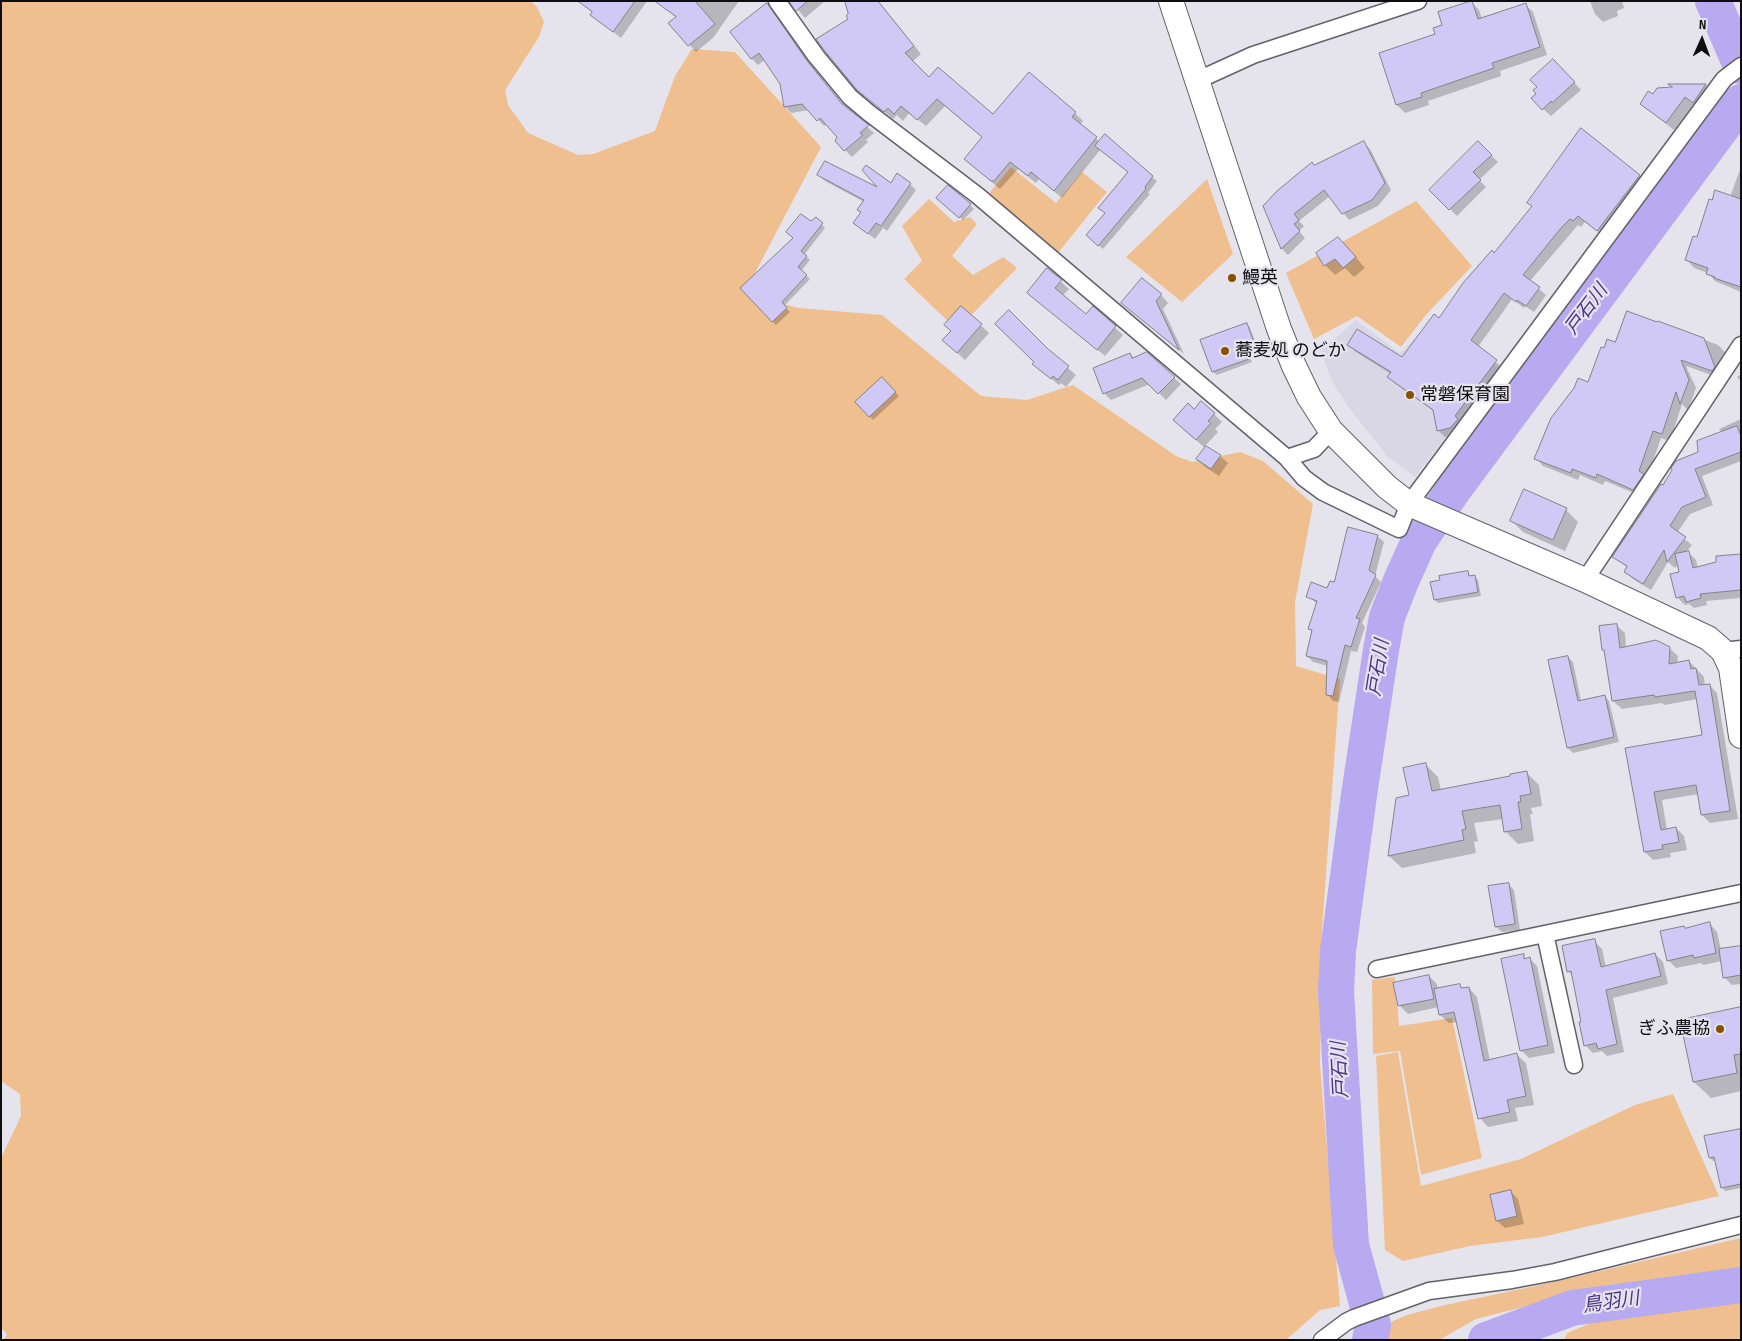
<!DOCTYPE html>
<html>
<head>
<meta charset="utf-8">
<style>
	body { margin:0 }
	#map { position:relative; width:1742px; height:1341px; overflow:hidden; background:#e5e4ec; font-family:"Sofia Sans Condensed",sans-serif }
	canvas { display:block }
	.frame { position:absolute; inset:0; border:2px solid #0e0e11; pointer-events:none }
	.north { position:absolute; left:1677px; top:15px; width:50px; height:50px; -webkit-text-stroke:4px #e5e4ec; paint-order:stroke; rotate:2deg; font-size:14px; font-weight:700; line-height:20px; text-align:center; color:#0e0e11 }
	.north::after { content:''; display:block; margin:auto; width:18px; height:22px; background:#0e0e11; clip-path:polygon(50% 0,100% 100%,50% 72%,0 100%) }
</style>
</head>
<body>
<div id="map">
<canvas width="1742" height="1341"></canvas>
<div class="frame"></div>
<div class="north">N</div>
</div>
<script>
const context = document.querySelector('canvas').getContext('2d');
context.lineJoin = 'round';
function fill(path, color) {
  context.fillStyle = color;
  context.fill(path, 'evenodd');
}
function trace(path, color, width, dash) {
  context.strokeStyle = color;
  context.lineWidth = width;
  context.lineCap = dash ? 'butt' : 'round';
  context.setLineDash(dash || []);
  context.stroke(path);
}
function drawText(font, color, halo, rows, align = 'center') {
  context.font = font + ' "Sofia Sans Condensed","Noto Sans JP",sans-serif';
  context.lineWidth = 4.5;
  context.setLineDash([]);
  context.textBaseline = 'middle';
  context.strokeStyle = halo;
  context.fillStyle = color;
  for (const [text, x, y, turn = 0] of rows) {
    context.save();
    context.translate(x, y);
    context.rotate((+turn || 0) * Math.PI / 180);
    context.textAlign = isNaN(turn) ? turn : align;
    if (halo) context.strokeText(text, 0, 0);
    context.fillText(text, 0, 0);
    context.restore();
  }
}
fill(new Path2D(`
	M1356 320 1400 353 1433 320 1500 369 1415 477 1388 457 1349 408 1332 381 1320 351Z`), '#d9d7e6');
fill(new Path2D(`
	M1 1H530L537 7 544 22 539 37 505 90 508 105 528 133 578 155 593 154 655 131 675 76 692 49 735 52 821 147 755 273 754 289 766 300 799 308 882 315 981 396 1027 400 1073 385 1176 456 1192 462 1240 452 1263 461 1313 504 1295 602 1296 666 1340 679 1322 930 1320 1064 1340 1306 1320 1310 1286 1340H4L7 1334 1 1328V1158L21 1116 20 1094 1 1081Z
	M1011 167 1056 203 1082 172 1107 192 1058 253 987 196Z
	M1207 179 1233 254 1182 302 1126 257Z
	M929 199 954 222 970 217 977 224 952 256 973 275 1003 257 1017 268 957 330 904 279 922 261 902 226Z
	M1416 201 1472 266 1425 316 1401 347 1357 316 1314 339 1286 273Z
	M1395 977 1399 1026 1452 1018 1482 1158 1421 1175 1400 1051 1373 1054 1372 980Z
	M1398 1052 1421 1186 1521 1159 1635 1105 1673 1094 1719 1196 1542 1237 1470 1246 1403 1261 1385 1250 1376 1056Z
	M1741 1238V1283L1733 1292 1613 1284 1476 1319 1439 1340H1350L1407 1315 1445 1305 1545 1284Z
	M1657 1296 1741 1300V1340H1564L1567 1333Z`), '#efbf8f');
fill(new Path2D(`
	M588 1H647L621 38 591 15 593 13Z
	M655 1H739L713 38 696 52 670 23 677 18Z
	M791 1H825L805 18Z
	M845 1H878L921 54 912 62 929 78 993 115 1029 74 1075 113 1083 121 1080 125 1100 142 1152 177 1157 181 1148 193 1150 194 1103 249 1092 240 1129 173 1100 150 1062 198 1039 179 1036 183 1018 169 1000 189 974 167 983 138 945 106 926 126 909 113 903 121 897 115 893 119 866 97Z
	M1590 1H1622L1624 8 1617 11 1618 16 1603 22 1595 14Z
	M1472 3 1479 10 1482 19 1526 5 1533 12 1547 55 1500 71 1501 76 1428 101 1429 105 1405 113 1397 105 1380 54 1437 35 1444 26Z
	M767 5 774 11 815 71 846 108 874 133 866 140 868 142 852 157 845 150 838 137 827 124 824 126 809 110 791 113 785 106 781 84 765 60 758 65 751 58Z
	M1561 68 1581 90 1551 116 1543 109Z
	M1706 85 1713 93 1701 110 1694 104 1674 130 1641 104 1653 96 1674 88 1671 86Z
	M1364 143 1370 149 1391 190 1378 206 1349 220 1330 196 1299 221 1304 226 1299 231 1305 238 1288 255 1282 249 1264 206 1315 167Z
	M1478 143 1498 162 1479 180 1486 187 1457 216 1431 190Z
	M1741 167V292L1715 281 1708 273 1694 268 1687 260 1698 239 1730 197Z
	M819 175 881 191 891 184H910L916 190 887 231 883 228 875 239 855 223 862 213 864 202 825 181Z
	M1639 176 1646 183 1605 237 1585 222 1581 227 1578 225 1530 281 1546 295 1534 312 1525 306 1524 308 1512 299 1478 347 1503 368 1457 435 1445 437 1438 430 1435 412 1396 384 1389 377 1391 374 1356 352 1349 345 1402 358 1439 320 1495 254Z
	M942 202 970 205 974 209 963 220Z
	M816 218 825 228 804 255 810 260 801 271 810 279 784 306 790 312 776 325 742 288Z
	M1348 248 1365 268 1354 277 1345 268 1335 275 1325 265Z
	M1048 270 1069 289 1062 296 1086 316 1093 308 1123 335 1105 356 1028 293Z
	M1161 295 1168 303 1163 309 1184 354 1130 310Z
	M961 307 989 333 965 360 952 348V331Z
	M1658 322 1718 345 1726 353 1717 377 1686 366 1696 388 1688 410 1682 404 1670 441 1661 438 1641 496 1605 481 1603 485 1580 475 1578 480 1543 466 1536 458 1616 344 1658 324Z
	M1247 324 1250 328 1256 344 1246 347 1252 362 1217 375 1213 372Z
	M1047 350 1076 375 1066 387 1061 383 1059 385 1042 371Z
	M1130 354 1134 358 1146 354 1181 384 1166 400 1150 384 1111 400 1104 393 1094 368Z
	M1741 374V382L1737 377Z
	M882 378 899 396 873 420 856 402Z
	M1194 410 1214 414 1222 422 1215 429 1218 432 1205 446 1220 456 1228 463 1219 476 1205 467 1197 459 1205 448 1182 428Z
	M1741 419V461L1702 476 1713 505 1690 514 1677 533 1692 545 1687 551 1696 560 1698 568 1741 555V547V598L1706 601 1707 605 1694 608 1689 604 1685 605 1678 598 1681 573 1679 563 1675 568 1668 562 1651 590 1633 579 1626 572 1628 568 1614 557 1663 487 1723 433 1719 429Z
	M1566 510 1578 522 1565 551 1523 532 1511 520Z
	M1377 536 1384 542 1375 576 1381 582 1362 623 1365 627 1357 652 1351 651 1339 702 1333 701 1327 694 1328 666 1313 662 1307 656 1313 632 1309 628 1317 604 1308 596 1328 590Z
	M1467 572 1471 577 1474 576 1478 580 1481 596 1438 603 1435 600Z
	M1616 625 1625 633 1626 648H1669L1678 656 1677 664 1689 661 1704 677 1705 686 1709 685 1717 693 1738 819 1710 823 1702 815 1699 794 1662 800 1667 830 1676 828 1684 836 1687 850 1670 853 1671 857 1653 860 1645 852 1626 749 1704 736 1698 699 1664 705 1662 703 1622 709 1613 701 1605 652 1603 649Z
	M1568 657 1573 662 1581 701 1605 696 1609 701 1619 742 1573 753 1568 748Z
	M1426 765 1438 777 1441 790 1527 773 1539 785 1542 806 1531 808 1533 814H1530L1534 841 1518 844 1505 831 1503 819 1474 823 1478 841 1474 842 1476 853 1402 868 1389 856 1397 799 1411 796Z
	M1508 884 1514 890 1520 930 1502 932 1496 927Z
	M1710 924 1717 932 1721 950 1741 947V986L1740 984 1732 985 1724 977 1722 961 1703 965 1701 963 1676 968 1668 960 1686 929Z
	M1594 941 1602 949 1606 967 1655 954 1663 962 1668 984 1613 998 1624 1052 1607 1056 1602 1051 1593 1053 1585 1045 1583 1023 1573 976 1568 971Z
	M1523 956 1527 959H1530L1537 966 1555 1053 1529 1058 1521 1050Z
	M1429 976 1437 984 1438 990 1459 985 1463 989 1469 988 1477 997 1490 1061 1517 1055 1526 1063 1534 1105 1515 1108 1518 1121 1488 1127 1480 1118 1458 1022 1449 1023 1440 1015 1438 1007 1408 1014 1400 1006 1395 984Z
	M1741 1030V1091L1711 1098 1694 1082Z
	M1741 1130V1188L1725 1191 1722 1187 1716 1161H1713L1710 1158Z
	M1510 1191 1518 1199 1524 1224 1505 1228 1497 1221Z`), '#0003');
trace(new Path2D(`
	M1713 1 1741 66
	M1370 1340 1373 1325 1351 1245 1336 991 1338 951 1359 795 1381 650 1387 617 1401 581 1419 541 1454 489 1741 102
	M1486 1340 1572 1308 1741 1285`), '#b7aaf1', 36);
const building = new Path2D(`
	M578 1H635L613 32 590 15 592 12Z
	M655 1H695L715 24 688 46 668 23 676 17Z
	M789 1H808L796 11Z
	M845 1H878L914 46 905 53 929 77 938 67 993 114 1029 72 1076 112 1072 117 1097 137 1054 191 1031 172 1028 176 1010 162 994 181H991L964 159 982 137 937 99 917 120 901 106 894 114 888 108 884 112 857 90 824 50 816 39 848 19 846 16 848 14Z
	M1472 1 1478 19 1526 3 1540 47 1492 63 1494 68 1421 93 1422 97 1396 105 1379 53 1435 34 1433 28 1442 25 1438 12Z
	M767 3 808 62 842 104 869 125 860 133 863 135 844 151 835 141 837 137 820 118 817 121 802 104 784 107 780 84 759 53 751 59 730 32Z
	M1553 59 1575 82 1552 103 1551 101 1542 110 1531 98 1536 94 1533 90 1537 87 1530 80Z
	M1668 84H1706L1693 103 1685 97 1666 123 1640 104 1648 91 1653 94 1657 88 1672 87Z
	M1581 128 1640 175 1597 231 1578 216 1573 221 1570 219 1561 228 1523 275 1540 287 1526 306 1517 300 1516 302 1504 293 1471 340 1497 360 1455 416 1458 419 1450 428 1437 431 1433 410 1387 377 1391 372 1347 345 1357 329 1402 357 1434 314 1439 318 1463 283 1492 250 1494 253 1532 206 1527 203Z
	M1105 134 1153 176 1145 187 1146 189 1098 246 1086 235 1105 213 1098 208 1128 172 1095 146Z
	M1364 141 1385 183 1372 200 1342 214 1324 190 1294 214 1299 220 1294 224 1300 231 1281 249 1263 206 1277 191 1312 162 1314 165Z
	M1478 141 1492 155 1473 172 1481 180 1449 210 1429 190Z
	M825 161 877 187 862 170 866 165 891 183 897 173 911 183 881 226 876 223 868 234 853 223 861 212 857 210 864 200 817 175Z
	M948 185 971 204 959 218 936 198Z
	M1715 190 1741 199V287L1714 278 1715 277 1706 274 1708 268 1685 260 1693 236 1697 237 1709 199 1712 200Z
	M801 214 811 221 816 217 823 223 801 251 807 256 798 267 807 275 782 302 787 308 772 322 740 288 793 238 786 232Z
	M1338 237 1356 257 1343 268 1335 259 1324 266 1316 253Z
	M1047 268 1062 280 1055 288 1086 314 1093 306 1116 326 1097 350 1027 293Z
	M1142 278 1162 294 1156 301 1179 350 1121 303Z
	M961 306 982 324 957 353 942 340 951 331 944 325Z
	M1009 310 1048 349 1069 366 1058 380 1053 376 1051 379 1032 364 1034 362 995 324Z
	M1627 311 1657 322 1658 321 1704 338 1715 367 1712 371 1681 360 1689 380 1680 404 1676 392 1662 434 1653 431 1639 471 1644 474 1633 490 1597 474 1596 478 1572 469 1571 473 1534 459 1551 418 1574 388 1578 378 1588 382 1601 347 1604 348 1607 339 1615 342Z
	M1247 323 1253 340 1243 344 1249 359 1212 372 1200 340Z
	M1147 352 1175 377 1158 394 1142 378 1103 394 1093 368 1130 353 1132 358Z
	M882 377 896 392 869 417 855 402Z
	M1201 401 1215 413 1208 421 1211 423 1196 440 1173 420 1188 403 1194 409Z
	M1737 426 1741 436V452L1695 469 1706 497 1682 507 1670 526 1686 537 1667 562 1664 550 1643 584 1624 572 1627 566 1612 557 1661 484 1663 485 1672 470 1671 468 1676 461 1698 452 1697 441Z
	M1206 446 1221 455 1211 469 1196 459Z
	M1524 489 1567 508 1553 540 1510 521Z
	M1348 527 1378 535 1369 570 1376 575 1356 618 1360 619 1351 647 1345 645 1333 696 1326 695 1327 661 1306 656 1312 630 1308 629 1317 601 1306 597 1311 582 1327 588 1330 581 1334 582Z
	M1689 551 1693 568 1716 562V556L1741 554V590L1700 594 1701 598 1686 602 1684 596 1676 598 1670 574 1679 572 1675 554Z
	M1468 571 1469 576 1475 575 1478 592 1434 600 1430 582 1440 580 1439 576Z
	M1617 624 1620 648 1656 640 1670 647 1669 664 1689 660 1691 669 1696 668 1699 685 1710 684 1730 811 1701 815 1696 785 1654 792 1661 830 1676 827 1679 842 1662 845 1663 849 1644 852 1625 748 1702 735 1695 691 1655 697 1654 695 1612 701 1604 650H1602L1599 626Z
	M1568 656 1578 701 1605 695 1614 737 1567 748 1548 660Z
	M1426 763 1432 791 1510 776V774L1527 771 1531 794 1520 796 1521 802H1518L1522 829 1504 832 1500 805 1462 811 1466 829 1462 830 1464 840 1388 856 1396 798 1409 795 1403 768Z
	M1509 883 1515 924 1495 927 1488 886Z
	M1710 922 1716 953 1694 958 1693 955 1667 961 1660 931 1684 926 1685 928Z
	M1595 939 1601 967 1655 953 1661 976 1606 990 1617 1044 1598 1049 1596 1043 1584 1046 1579 1022H1581L1571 971 1567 972 1562 946Z
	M1741 946V975L1723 978 1719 949Z
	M1524 954V959L1530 957 1548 1045 1520 1051 1501 959Z
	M1429 975 1434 999 1398 1006 1393 983Z
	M1460 984 1461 988 1469 987 1484 1061 1517 1053 1526 1096 1507 1100 1510 1112 1478 1119 1454 1012 1439 1015 1434 989Z
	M1741 1007V1054L1734 1055 1737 1073 1693 1082 1680 1020Z
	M1741 1129V1184L1721 1188 1714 1157 1709 1158 1704 1136Z
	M1511 1190 1517 1216 1496 1221 1490 1195Z`);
fill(building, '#d0c9f5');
trace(building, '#838289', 1);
const street = new Path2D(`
	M777 1 816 56 850 97 869 113 977 195 1287 458 1314 449 1331 431
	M1196 81 1253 55 1418 1
	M1287 458 1304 478 1323 492 1399 529 1409 504 1724 79 1741 66
	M1585 580 1741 345
	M1723 651 1741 649
	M1545 934 1574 1065
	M1377 969 1741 893
	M1322 1340 1346 1322 1354 1318 1429 1291 1512 1280 1555 1272 1741 1225`);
const secondary = new Path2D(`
	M1171 1 1279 329 1294 366 1309 397 1331 431 1387 487 1409 504 1585 580 1708 638 1723 651 1731 668 1741 736`);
trace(street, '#626168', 19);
trace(secondary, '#626168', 26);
trace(street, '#fff', 16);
trace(secondary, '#fff', 24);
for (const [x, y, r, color] of [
	[1232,278,5,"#875100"],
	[1225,351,5,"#875100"],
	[1410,395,5,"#875100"],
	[1720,1029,5,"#875100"]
]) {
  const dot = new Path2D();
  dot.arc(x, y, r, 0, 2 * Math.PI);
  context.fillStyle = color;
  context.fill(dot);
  trace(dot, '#e5e4ec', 2);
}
drawText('18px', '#0e0e11', '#e5e4ec', [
	["鰻英",1242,278],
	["蕎麦処 のどか",1235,351],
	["常磐保育園",1420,395],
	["ぎふ農協",1710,1029,"right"]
], 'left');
drawText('italic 19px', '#4b3486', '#e5e4ec', [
	["戸石川",1587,310,-53],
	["戸石川",1379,668,-81],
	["戸石川",1341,1070,-93],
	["鳥羽川",1611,1303,-8]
]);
</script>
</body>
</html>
